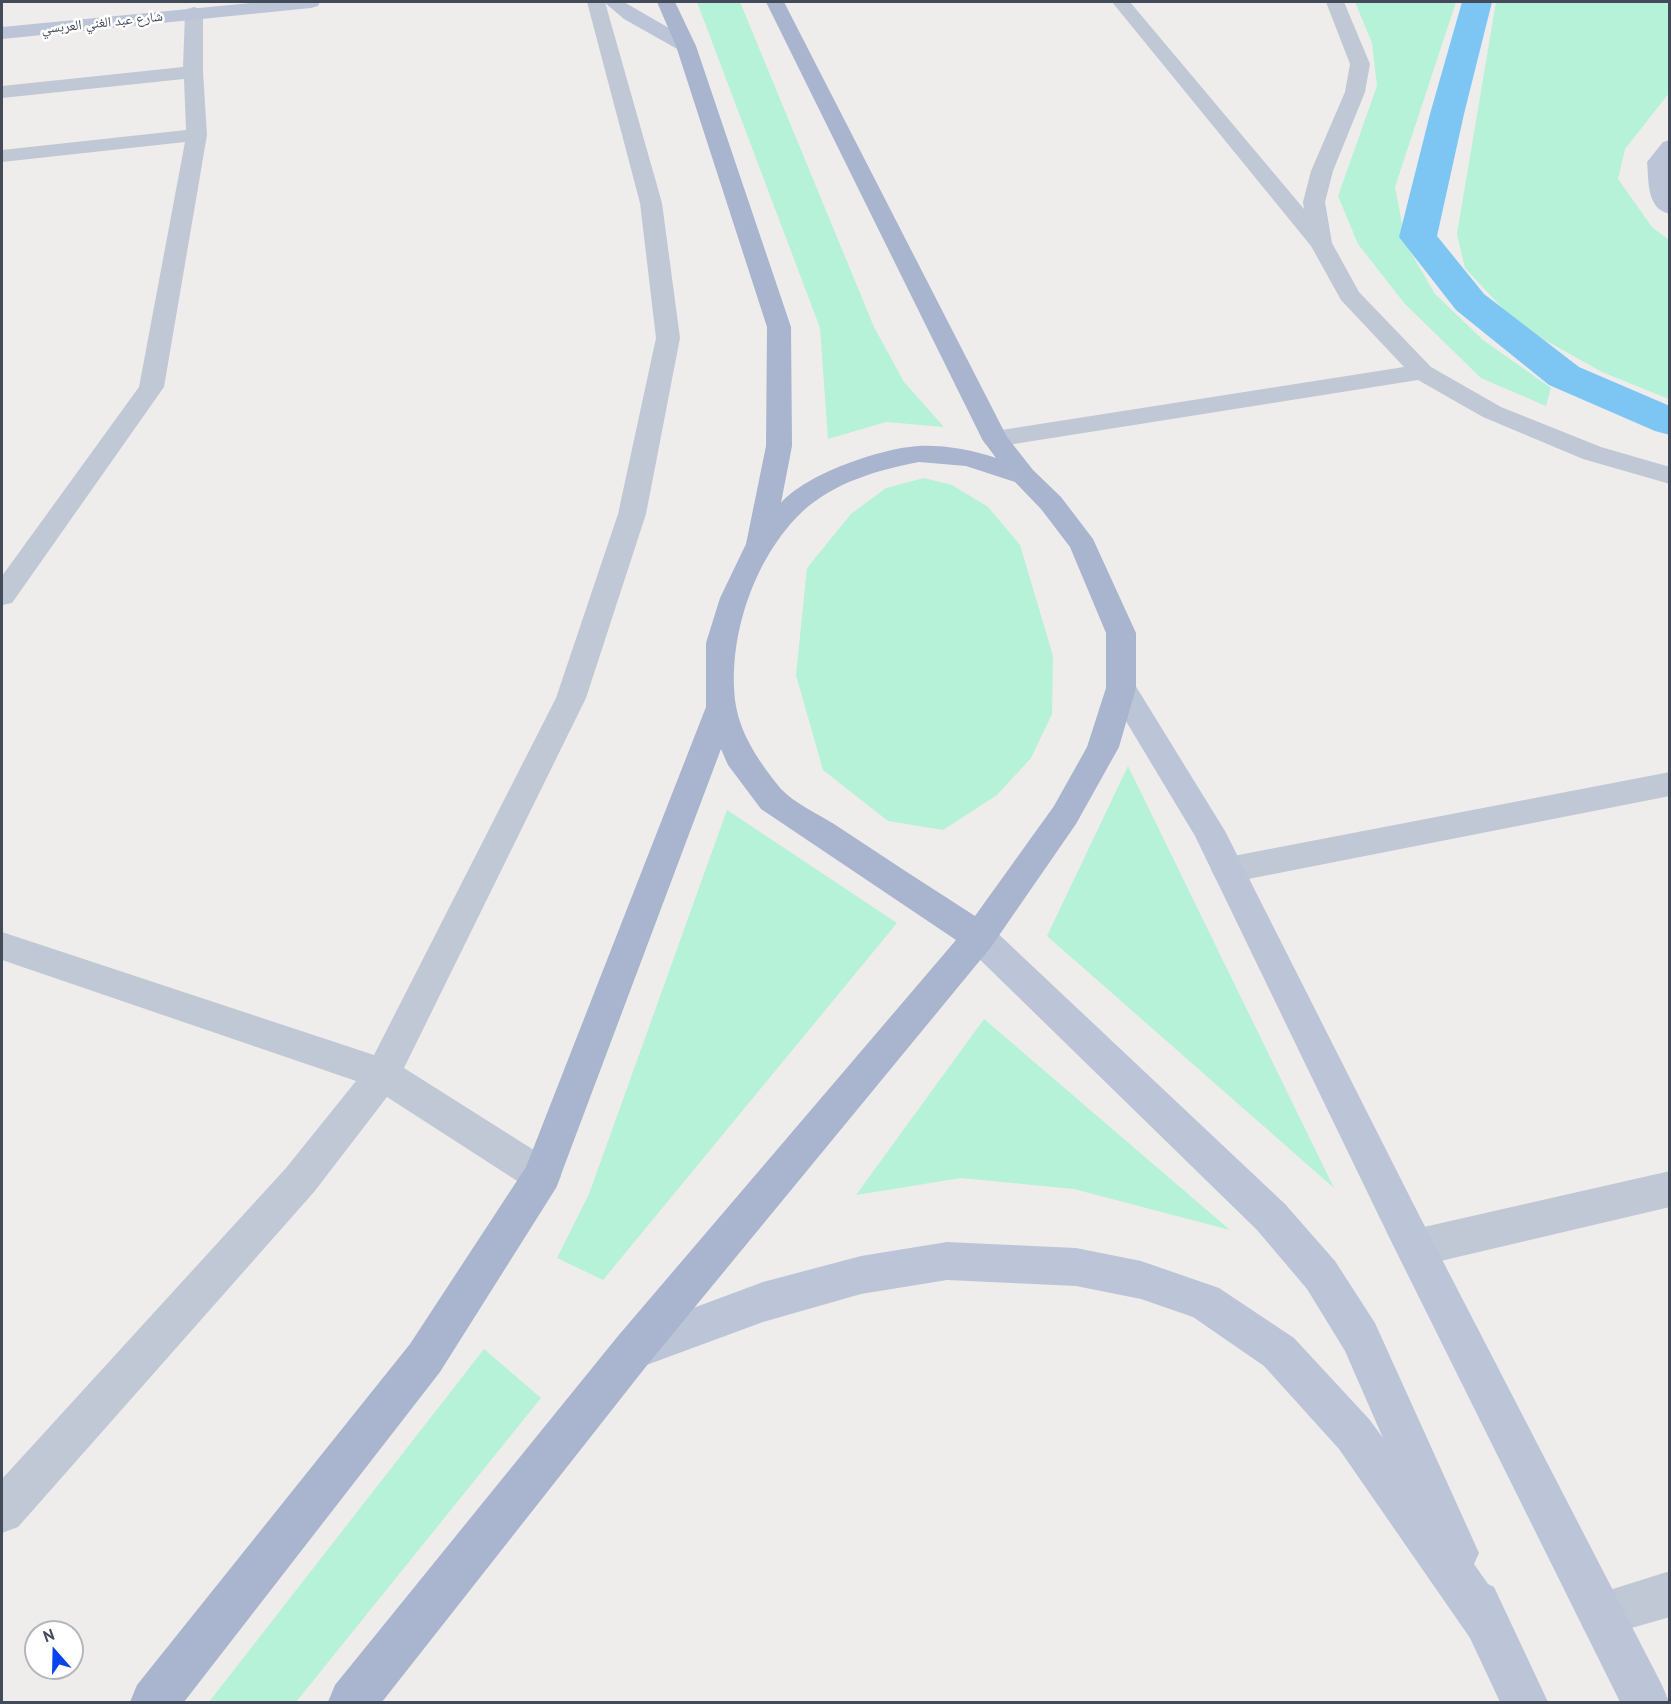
<!DOCTYPE html>
<html>
<head>
<meta charset="utf-8">
<style>
	body { margin:0 }
	#map { position:relative; width:1671px; height:1704px; overflow:hidden; background:#efecec; font-family:"PT Sans",sans-serif }
	canvas { display:block }
	.frame { position:absolute; inset:0; border:3px solid #434b5b; pointer-events:none }
	.north { position:absolute; left:24px; top:1620px; width:60px; height:60px; box-sizing:border-box; background:#fff; border:2px solid #b4b7bd; border-radius:50%; rotate:340deg; font-size:16px; font-weight:700; line-height:24px; text-align:center; color:#434b5b }
	.north::after { content:''; display:block; margin:auto; width:21px; height:27px; background:#0844ed; clip-path:polygon(50% 0,100% 100%,50% 72%,0 100%) }
</style>
</head>
<body>
<div id="map">
<canvas width="1671" height="1704"></canvas>
<div class="frame"></div>
<div class="north">N</div>
</div>
<script>
const context = document.querySelector('canvas').getContext('2d');
context.lineJoin = 'round';
function fill(path, color) {
  context.fillStyle = color;
  context.fill(path, 'evenodd');
}
function drawText(font, color, halo, rows, align = 'center') {
  context.font = font + ' "PT Sans","Noto Naskh Arabic",sans-serif';
  context.lineWidth = 5;
  context.setLineDash([]);
  context.textBaseline = 'middle';
  context.strokeStyle = halo;
  context.fillStyle = color;
  for (const [text, x, y, turn = 0] of rows) {
    context.save();
    context.translate(x, y);
    context.rotate((+turn || 0) * Math.PI / 180);
    context.textAlign = isNaN(turn) ? turn : align;
    if (halo) context.strokeText(text, 0, 0);
    context.fillText(text, 0, 0);
    context.restore();
  }
}
fill(new Path2D(`
	M697 2H740L874 327 904 382 944 427 886 422 828 439 820 328Z
	M1355 2H1456L1395 187 1406 244 1435 294 1483 340 1551 388 1546 406 1481 378 1405 304 1358 244 1338 196 1377 86 1372 43Z
	M1496 2H1669V93L1625 149 1618 179 1652 227 1669 240V399L1602 372 1518 325 1465 268 1457 234Z
	M924 478 952 485 988 507 1020 545 1053 656 1052 714 1031 758 997 795 943 830 888 821 823 770 796 675 807 568 851 514 886 488Z
	M1128 766 1334 1188 1047 936Z
	M727 810 897 923 603 1280 557 1258 589 1194Z
	M984 1019 1230 1230 1074 1189 961 1178 856 1195Z
	M484 1349 541 1398 296 1702H209Z`), '#b5f2d7');
fill(new Path2D(`
	M1462 2H1492L1464 114 1437 236 1484 294 1579 367 1670 406V435L1655 431 1549 385 1456 310 1399 237 1430 114Z`), '#7dc6f4');
fill(new Path2D(`
	M587 2H605L662 203 680 338 646 514 586 698 404 1068 556 1164 561 1176 556 1188 542 1194 528 1188 387 1097 314 1192 18 1527 2 1533V1479L286 1168 356 1081 2 960V932L374 1055 556 698 618 514 656 338 640 203Z
	M1112 2H1130L1304 209 1303 202 1311 171 1345 92 1350 64 1326 2H1344L1370 64 1365 92 1333 171 1325 202 1332 243 1359 292 1431 367 1501 407 1601 447 1670 467V484L1583 459 1483 417 1418 380 995 447 986 445 982 439 986 433 995 431 1404 367 1341 300 1311 246Z
	M194 7 201 9 203 13V72L207 135 164 387 12 603 2 605V576L139 387 185 142 2 162V150L186 130 184 79 2 98V86L183 67 185 13 187 9Z
	M1670 772V796L1228 883 1216 879 1211 870 1216 861 1228 857Z
	M1670 1171V1207L1415 1267 1401 1261 1395 1248 1401 1235 1415 1229Z
	M1670 1571V1617L1600 1637 1584 1630 1577 1614 1584 1598Z`), '#c1c8d5');
fill(new Path2D(`
	M261 2H320L318 6 311 8 2 39V27Z
	M604 2H624L693 42 696 46 693 50H679L624 19Z
	M1670 140V214C1646 209 1649 181 1647 162L1663 142Z
	M1121 677 1132 680 1225 831 1418 1213 1662 1685 1669 1702H1620L1390 1239 1195 836 1106 688 1110 680Z
	M979 923 991 927 1285 1204 1335 1261 1375 1323 1479 1553 1474 1564 1488 1584 1494 1587 1548 1702H1500L1470 1638 1339 1449 1264 1366 1193 1317 1141 1299 1076 1286 947 1280 861 1294 763 1322 633 1370 618 1364 612 1350 618 1336 763 1282 861 1256 947 1242 1076 1248 1141 1261 1219 1288 1294 1338 1369 1419 1383 1438 1345 1351 1307 1289 1257 1230 967 947 962 937 967 927Z`), '#bcc5d8');
fill(new Path2D(`
	M657 2H675L696 46 791 327 792 446 781 503C806 474 881 448 919 446 945 445 972 450 996 458L982 439 766 2H784L1007 437 1033 470 1061 497 1093 539 1136 633V688L1119 747 1076 824 991 947 648 1364 382 1702H328L335 1685 618 1336 956 940 761 809 728 765 721 749 556 1188 440 1372 184 1702H130L137 1685 410 1344 526 1167 706 707V643L720 598 746 544 766 446 767 327 676 46ZM919 462 966 466 1015 482 1041 509 1070 547 1106 633V688L1087 747 1054 806 975 916C928 886 881 855 834 824 818 814 794 803 781 789 762 766 741 736 736 706 726 640 754 557 803 511 835 482 878 470 919 462Z`), '#a9b5ce');
drawText('14px', '#434b5b', '#fff', [
	["شارع عبد الغني العربسي",102,23,-6]
]);
</script>
</body>
</html>
